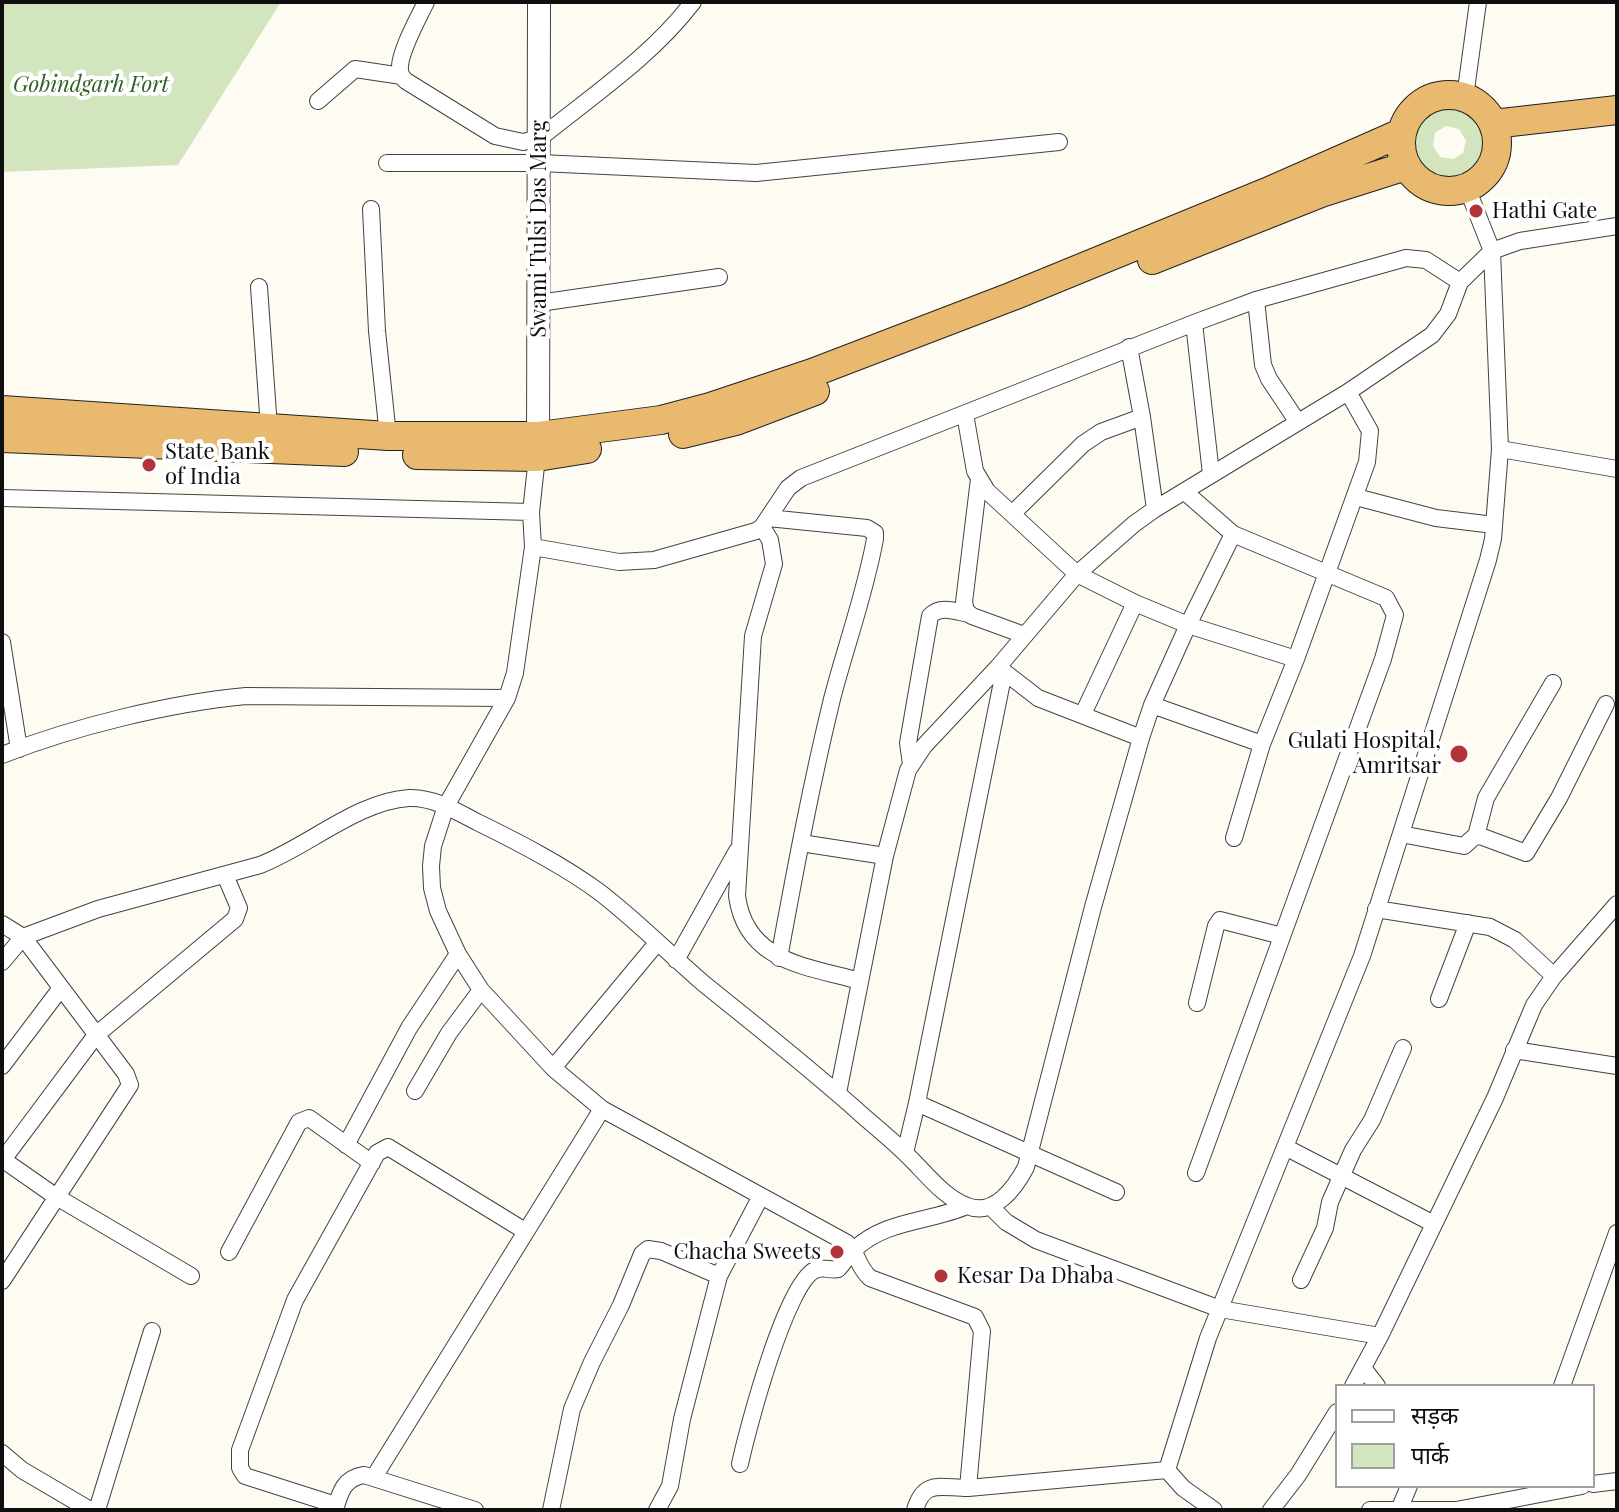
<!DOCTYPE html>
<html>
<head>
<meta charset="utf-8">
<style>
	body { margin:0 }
	#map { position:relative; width:1619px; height:1512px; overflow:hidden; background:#fefcf2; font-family:"Playfair Display","Noto Sans Devanagari",serif }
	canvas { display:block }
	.frame { position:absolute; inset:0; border:4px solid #0f0f0f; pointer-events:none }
	.legend { position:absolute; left:1335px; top:1384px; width:260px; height:104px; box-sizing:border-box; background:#fff; border:2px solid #9f9f9f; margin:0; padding:10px 14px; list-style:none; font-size:24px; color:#0f0f0f }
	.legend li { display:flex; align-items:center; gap:16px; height:40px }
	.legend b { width:40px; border:2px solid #9f9f9f }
</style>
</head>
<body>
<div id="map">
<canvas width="1619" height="1512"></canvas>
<div class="frame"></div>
<ul class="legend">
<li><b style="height:10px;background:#fff"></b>सड़क</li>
<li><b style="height:22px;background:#d2e5be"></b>पार्क</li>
</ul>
</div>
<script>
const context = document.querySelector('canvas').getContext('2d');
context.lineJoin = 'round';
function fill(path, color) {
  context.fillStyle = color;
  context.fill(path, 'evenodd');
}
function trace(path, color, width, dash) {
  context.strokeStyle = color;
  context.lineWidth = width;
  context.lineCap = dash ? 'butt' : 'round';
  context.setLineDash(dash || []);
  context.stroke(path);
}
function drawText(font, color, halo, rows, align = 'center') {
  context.font = font + ' "Playfair Display",serif';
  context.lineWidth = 8;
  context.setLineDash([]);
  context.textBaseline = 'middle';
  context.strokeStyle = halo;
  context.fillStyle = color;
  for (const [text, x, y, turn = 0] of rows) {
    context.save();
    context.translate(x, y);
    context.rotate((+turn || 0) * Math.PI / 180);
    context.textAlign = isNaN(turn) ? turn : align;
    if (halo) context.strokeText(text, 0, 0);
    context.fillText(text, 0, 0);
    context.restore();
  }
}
fill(new Path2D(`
	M2 2H281L178 165 2 172Z
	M1447 107C1525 114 1465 219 1421 166 1400 141 1420 112 1447 107ZM1446 126 1459 129 1466 141 1463 153 1453 159 1440 157 1433 146 1435 133Z`), '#d2e5be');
const minor = new Path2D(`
	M426 2C419 17 398 54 400 70 400 76 402 77 406 81L495 136 523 142 540 138C592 96 652 56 693 2
	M1465 97 1478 2
	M318 101 355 69 402 76
	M387 163H540L756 173 1059 142
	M371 209 377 331 388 436
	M259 287 269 428
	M1256 300 1263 365 1269 379 1297 421
	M539 303 719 277
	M1194 323 1211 474
	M1129 347 1142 417 1155 509
	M965 414 975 471 987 491 1077 574 1135 603 1188 625 1296 659 1367 462 1370 431 1348 392
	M1500 449 1617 469
	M979 479 964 602 966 611 972 616 1024 635
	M1185 492 1233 534 1386 598 1395 615 1383 659 1196 1173
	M1356 497 1436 518 1494 525
	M2 498 531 512 537 457
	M531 512 533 547 515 673 507 698 446 806 433 846 431 866 432 888 438 911 458 954 481 990 553 1068 602 1109 847 1243C858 1252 856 1265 870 1278L975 1317 982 1331 968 1488 1167 1470
	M1012 514 1083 444 1101 432 1142 417
	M768 518 867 528 875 533V539C865 594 846 645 832 699 811 785 795 871 779 958
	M762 527 770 540 774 564 753 636 737 896C746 962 806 966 860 981
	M533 547 619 562 654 560 756 531 762 527 788 488 801 478 1194 323 1256 300 1406 258 1426 260 1460 282
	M2 642 19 749
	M998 667 1038 698 1141 738
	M1152 705 1262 744
	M1083 714 1135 603
	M2 755C73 727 170 703 246 696L507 698
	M911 764 908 743 930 616C940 605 955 611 968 614
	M1401 834 1464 846 1474 837 1480 836 1526 853 1559 798 1606 704
	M1476 836 1486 798 1553 683
	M1234 838 1262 744 1296 659
	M801 843 885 856
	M1376 909 1490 927 1515 940 1554 976
	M2 924 23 937 98 909 260 865C307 847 358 801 409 798 433 797 456 811 477 822 518 842 561 864 598 891 635 919 668 953 703 983 756 1026 811 1069 862 1115 877 1128 893 1141 907 1155 925 1172 943 1197 967 1206 994 1217 1015 1188 1026 1167L1093 907 1141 738 1152 705 1188 625 1233 534
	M676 960 737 851
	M2 962 23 937 126 1074 130 1085 2 1281
	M1439 999 1468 923
	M1197 1003 1216 926 1220 920 1282 936
	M1514 1050 1617 1066
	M2 1066 61 988
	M553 1068 657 943
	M415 1091 449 1033 481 990
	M838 1093 885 856 908 770 924 746 998 667 1077 574 1134 524 1155 509 1348 392 1432 335 1448 314 1460 282 1492 251 1520 241 1617 226
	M917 1103 1116 1192
	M346 1145 409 1028 458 954
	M1285 1147 1434 1224
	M905 1153 917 1103 1004 672
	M2 1159 55 1196 191 1276
	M2 1161 96 1035 235 919 239 908 225 875
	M991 1207 1006 1222 1036 1240 1220 1309 1380 1336
	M229 1252 299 1122 309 1118 372 1163
	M1301 1280 1325 1228 1330 1202 1353 1150 1372 1120 1403 1048
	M1364 1369 1377 1386
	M1353 1386 1380 1336 1495 1098 1534 1005 1554 976 1617 904
	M1562 1386 1617 1233
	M2 1453 22 1470 90 1510
	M740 1464C747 1431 786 1283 815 1270 822 1266 831 1271 838 1269 844 1263 848 1255 855 1249 885 1220 930 1222 967 1206
	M1167 1470 1208 1338 1362 956 1488 560 1493 539 1500 449 1492 251 1467 188
	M1167 1470 1183 1488 1214 1510
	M374 1477 602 1109
	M1593 1484 1617 1481
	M336 1505 245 1476 240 1468V1450L295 1300 377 1153 388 1147 525 1231
	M97 1510 152 1331
	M335 1510C340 1492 344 1478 364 1475L475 1510
	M551 1510 572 1409 592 1362 621 1305 642 1254 648 1249 661 1251 719 1276 761 1196
	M657 1510 670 1486 682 1419 719 1276
	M915 1510C924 1479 940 1488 968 1488
	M1271 1510 1298 1475 1337 1412
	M1370 1510H1456
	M1399 1510 1409 1486
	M1456 1510 1582 1486`);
const tertiary = new Path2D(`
	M538 452 539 2`);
const trunk = new Path2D(`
	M1401 143a48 48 0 1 1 96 0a48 48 0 1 1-96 0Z
	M1493 124 1617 110
	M1152 260 1321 193 1406 166
	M2 410 388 436H539L661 420 710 407 812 373 1013 296 1267 192 1401 133
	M683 434 736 421 815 391
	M2 438 344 452
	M417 455 537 457 587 449`);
trace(minor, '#424242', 18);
trace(tertiary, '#424242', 24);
trace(trunk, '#202020', 30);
trace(minor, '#fff', 16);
trace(tertiary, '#fff', 22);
trace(trunk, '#e8b96e', 28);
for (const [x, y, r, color] of [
	[1476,211,8,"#b23439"],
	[149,465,8,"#b23439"],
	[1459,754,10,"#b23439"],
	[837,1252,8,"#b23439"],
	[941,1276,8,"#b23439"]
]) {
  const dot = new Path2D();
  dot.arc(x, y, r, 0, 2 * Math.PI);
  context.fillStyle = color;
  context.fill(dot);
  trace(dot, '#fff', 3);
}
drawText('italic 22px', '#316125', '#fff', [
	["Gobindgarh Fort",91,85]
]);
drawText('22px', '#0f0f0f', '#fff', [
	["Hathi Gate",1492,211],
	["State Bank",165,452],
	["of India",165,477],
	["Gulati Hospital,",1441,741,"right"],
	["Amritsar",1441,766,"right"],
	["Chacha Sweets",821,1252,"right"],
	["Kesar Da Dhaba",957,1276]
], 'left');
drawText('22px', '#0f0f0f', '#fff', [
	["Swami Tulsi Das Marg",539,229,-90]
]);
</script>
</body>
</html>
